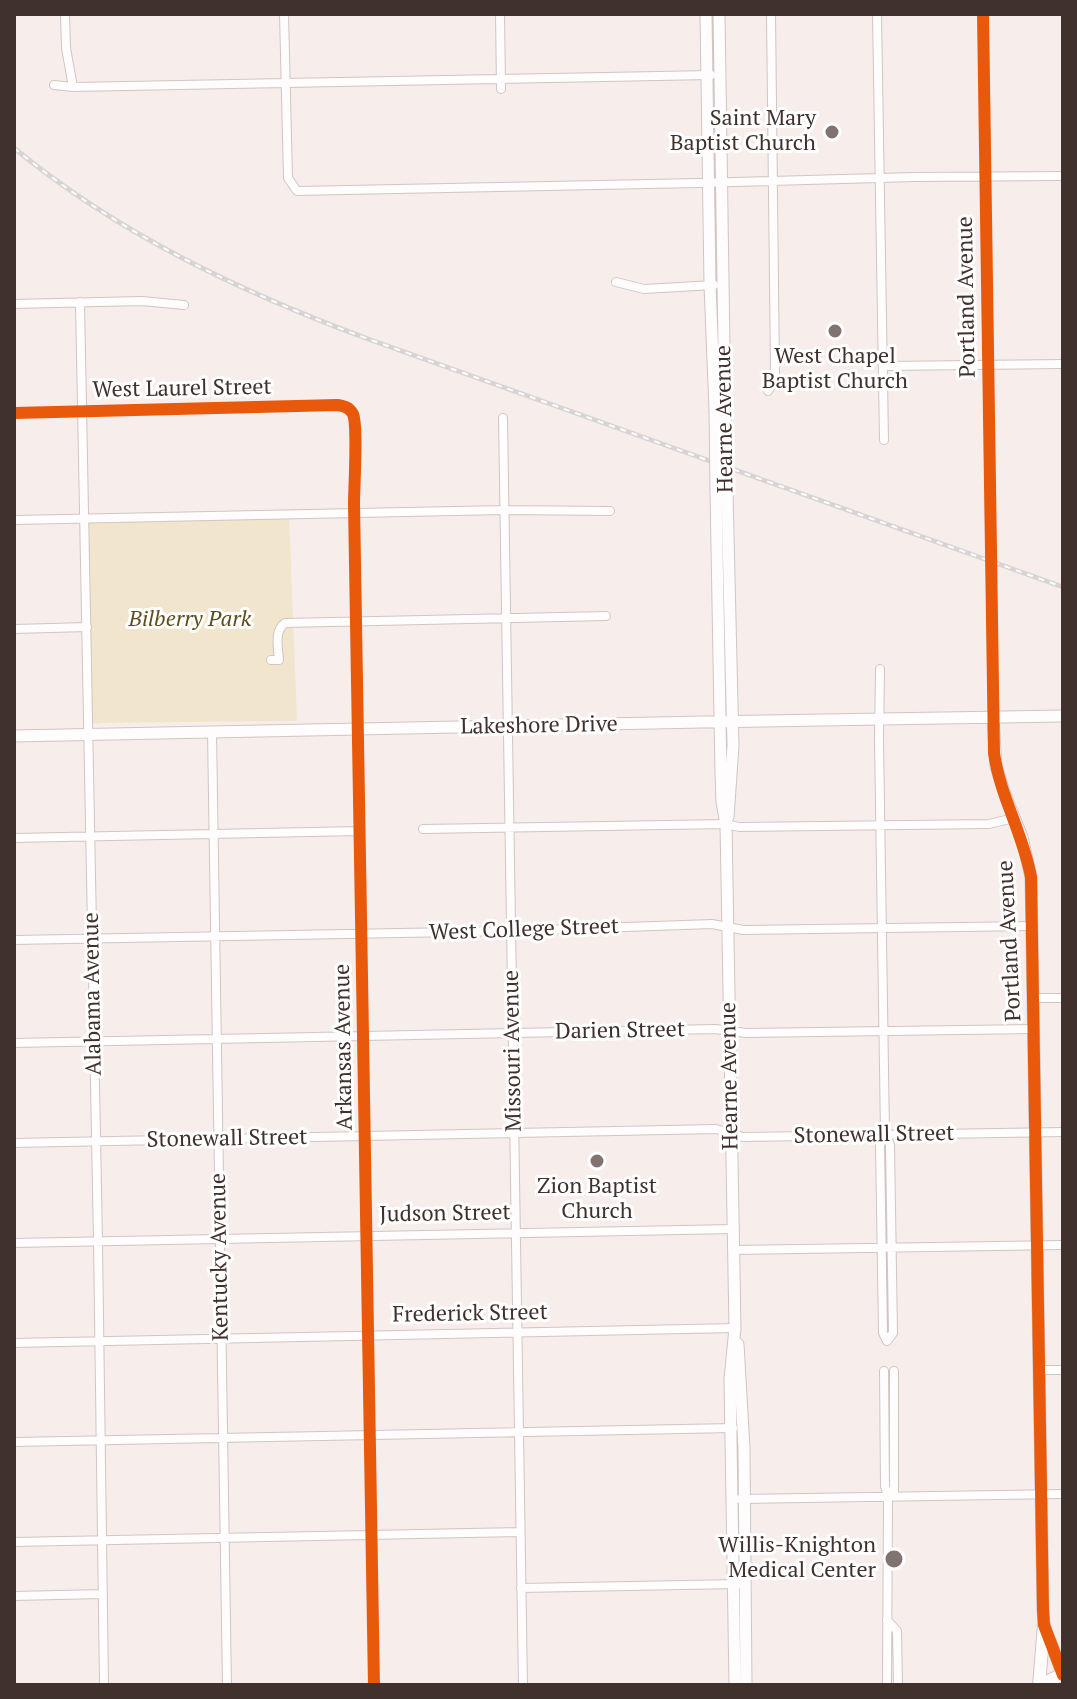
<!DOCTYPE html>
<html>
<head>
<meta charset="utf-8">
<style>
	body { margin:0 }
	#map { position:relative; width:1077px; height:1699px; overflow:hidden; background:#f7eeec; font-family:"PT Serif",serif }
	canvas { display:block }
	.frame { position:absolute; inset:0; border:16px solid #41312d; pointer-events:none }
</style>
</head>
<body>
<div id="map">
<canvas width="1077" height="1699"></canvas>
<div class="frame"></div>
</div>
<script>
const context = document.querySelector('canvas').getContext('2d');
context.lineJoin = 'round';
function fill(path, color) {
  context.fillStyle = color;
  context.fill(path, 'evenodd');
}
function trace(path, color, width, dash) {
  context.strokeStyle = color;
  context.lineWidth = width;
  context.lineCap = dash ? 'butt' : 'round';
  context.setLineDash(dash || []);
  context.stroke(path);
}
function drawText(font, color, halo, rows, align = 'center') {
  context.font = font + ' "PT Serif",serif';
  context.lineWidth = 6;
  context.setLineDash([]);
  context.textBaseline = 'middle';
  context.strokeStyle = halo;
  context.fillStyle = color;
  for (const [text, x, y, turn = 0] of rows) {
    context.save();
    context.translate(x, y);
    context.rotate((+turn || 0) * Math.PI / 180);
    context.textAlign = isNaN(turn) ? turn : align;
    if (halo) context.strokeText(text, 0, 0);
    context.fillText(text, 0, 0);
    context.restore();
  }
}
fill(new Path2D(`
	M289 515 297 721 89 723 85 519Z`), '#f1e5cd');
const street = new Path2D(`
	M65 14 66 48 73 87
	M284 14 288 178 297 191 699 183 915 177 1063 176
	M500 14 501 89
	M877 14 884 440
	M983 14 991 513
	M54 85 73 87 711 75
	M616 282 644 289 714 285
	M80 302 98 1241 104 1685
	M14 304 142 301 184 305
	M883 366 1063 364
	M768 391 774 382 775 372 771 14
	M14 413 337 405C344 406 349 407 353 414 358 426 354 487 354 504L374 1685
	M503 418 523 1685
	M14 520 504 510 610 511
	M991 590 993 718
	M14 629 87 627
	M271 660H279C278 647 274 631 285 623L606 616
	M880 669 879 740 885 1134 890 1145 893 1333 887 1341
	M212 732 227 1685
	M423 829 726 824 739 827 989 824 1014 818
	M14 838 360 831
	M14 940 511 931 712 924 743 930 1033 926
	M1034 998H1063
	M14 1043 715 1029 746 1033 1034 1029
	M885 1134 880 1145 883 1333 887 1341
	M14 1143 716 1129 743 1137 1063 1132
	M14 1243 733 1229
	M733 1250 1063 1245
	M14 1343 735 1328
	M1039 1370H1063
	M884 1371 885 1486 888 1496 887 1685
	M894 1371V1496
	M14 1442 733 1428
	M740 1499 1063 1494
	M14 1542 520 1532
	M521 1588 738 1584
	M14 1596 103 1594
	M887 1620 897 1631 898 1685`);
const secondary = new Path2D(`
	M706 14 710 285 715 410
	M719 14 725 413
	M716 491 721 773 722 802 726 824 735 1328 730 1379 735 1685
	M727 493 733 746 728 817
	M993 718 996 766 1005 795 1022 837 1031 877 1043 1610 1044 1625 1063 1675
	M14 736 703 722 1063 716
	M738 1344 744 1448 746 1685`);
const primary = new Path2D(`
	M1039 1685 1044 1625
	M1040 1685 1063 1674`);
trace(street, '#d0c5c2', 10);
trace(secondary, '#d0c5c2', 13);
trace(primary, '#d0c5c2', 14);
trace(street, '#fefcfc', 8);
trace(secondary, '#fefcfc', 11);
trace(primary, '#fefcfc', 12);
const rail = new Path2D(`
	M14 148C120 235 243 293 371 340L1063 587`);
trace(rail, '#d8d4d4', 5);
trace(rail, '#fff', 2, [6]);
const streetBridge = new Path2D(`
	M991 590V513`);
const secondaryBridge = new Path2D(`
	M715 410 716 491
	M725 413 727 493`);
trace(streetBridge, '#d0c5c2', 10, []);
trace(secondaryBridge, '#d0c5c2', 13, []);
trace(streetBridge, '#fefcfc', 8);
trace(secondaryBridge, '#fefcfc', 11);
trace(new Path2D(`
	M983 14 994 753C1000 796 1023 833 1031 877L1043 1610 1044 1625 1063 1675
	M14 413 337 405C344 406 349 407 353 414 358 426 354 487 354 504L374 1685`), '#e8590c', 12);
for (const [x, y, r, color] of [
	[832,132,8,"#817370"],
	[835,331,8,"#817370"],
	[597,1161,8,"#817370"],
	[894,1559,10,"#817370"]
]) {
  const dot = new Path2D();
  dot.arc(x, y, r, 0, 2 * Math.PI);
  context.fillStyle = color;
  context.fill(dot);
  trace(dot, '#fff', 3);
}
drawText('22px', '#41312d', '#fff', [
	["Saint Mary",816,119],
	["Baptist Church",816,144],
	["West Chapel",835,357,"center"],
	["Baptist Church",835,382,"center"],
	["Zion Baptist",597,1187,"center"],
	["Church",597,1212,"center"],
	["Willis-Knighton",876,1546],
	["Medical Center",876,1571]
], 'right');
drawText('22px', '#41312d', '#fff', [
	["Portland Avenue",967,297,-91],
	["West Laurel Street",182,389,-1],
	["Hearne Avenue",725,419,-91],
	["Lakeshore Drive",539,726,-1],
	["West College Street",524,930,-2],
	["Portland Avenue",1010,941,-93],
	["Alabama Avenue",93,994,-91],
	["Darien Street",620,1031,-1],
	["Arkansas Avenue",344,1047,-91],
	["Missouri Avenue",513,1051,-91],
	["Hearne Avenue",730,1076,-91],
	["Stonewall Street",874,1135,-1],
	["Stonewall Street",227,1139,-1],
	["Judson Street",445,1214,-1],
	["Kentucky Avenue",220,1257,-91],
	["Frederick Street",470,1314,-1]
]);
drawText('italic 22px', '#604f1d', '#fff', [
	["Bilberry Park",190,620]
]);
</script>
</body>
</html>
